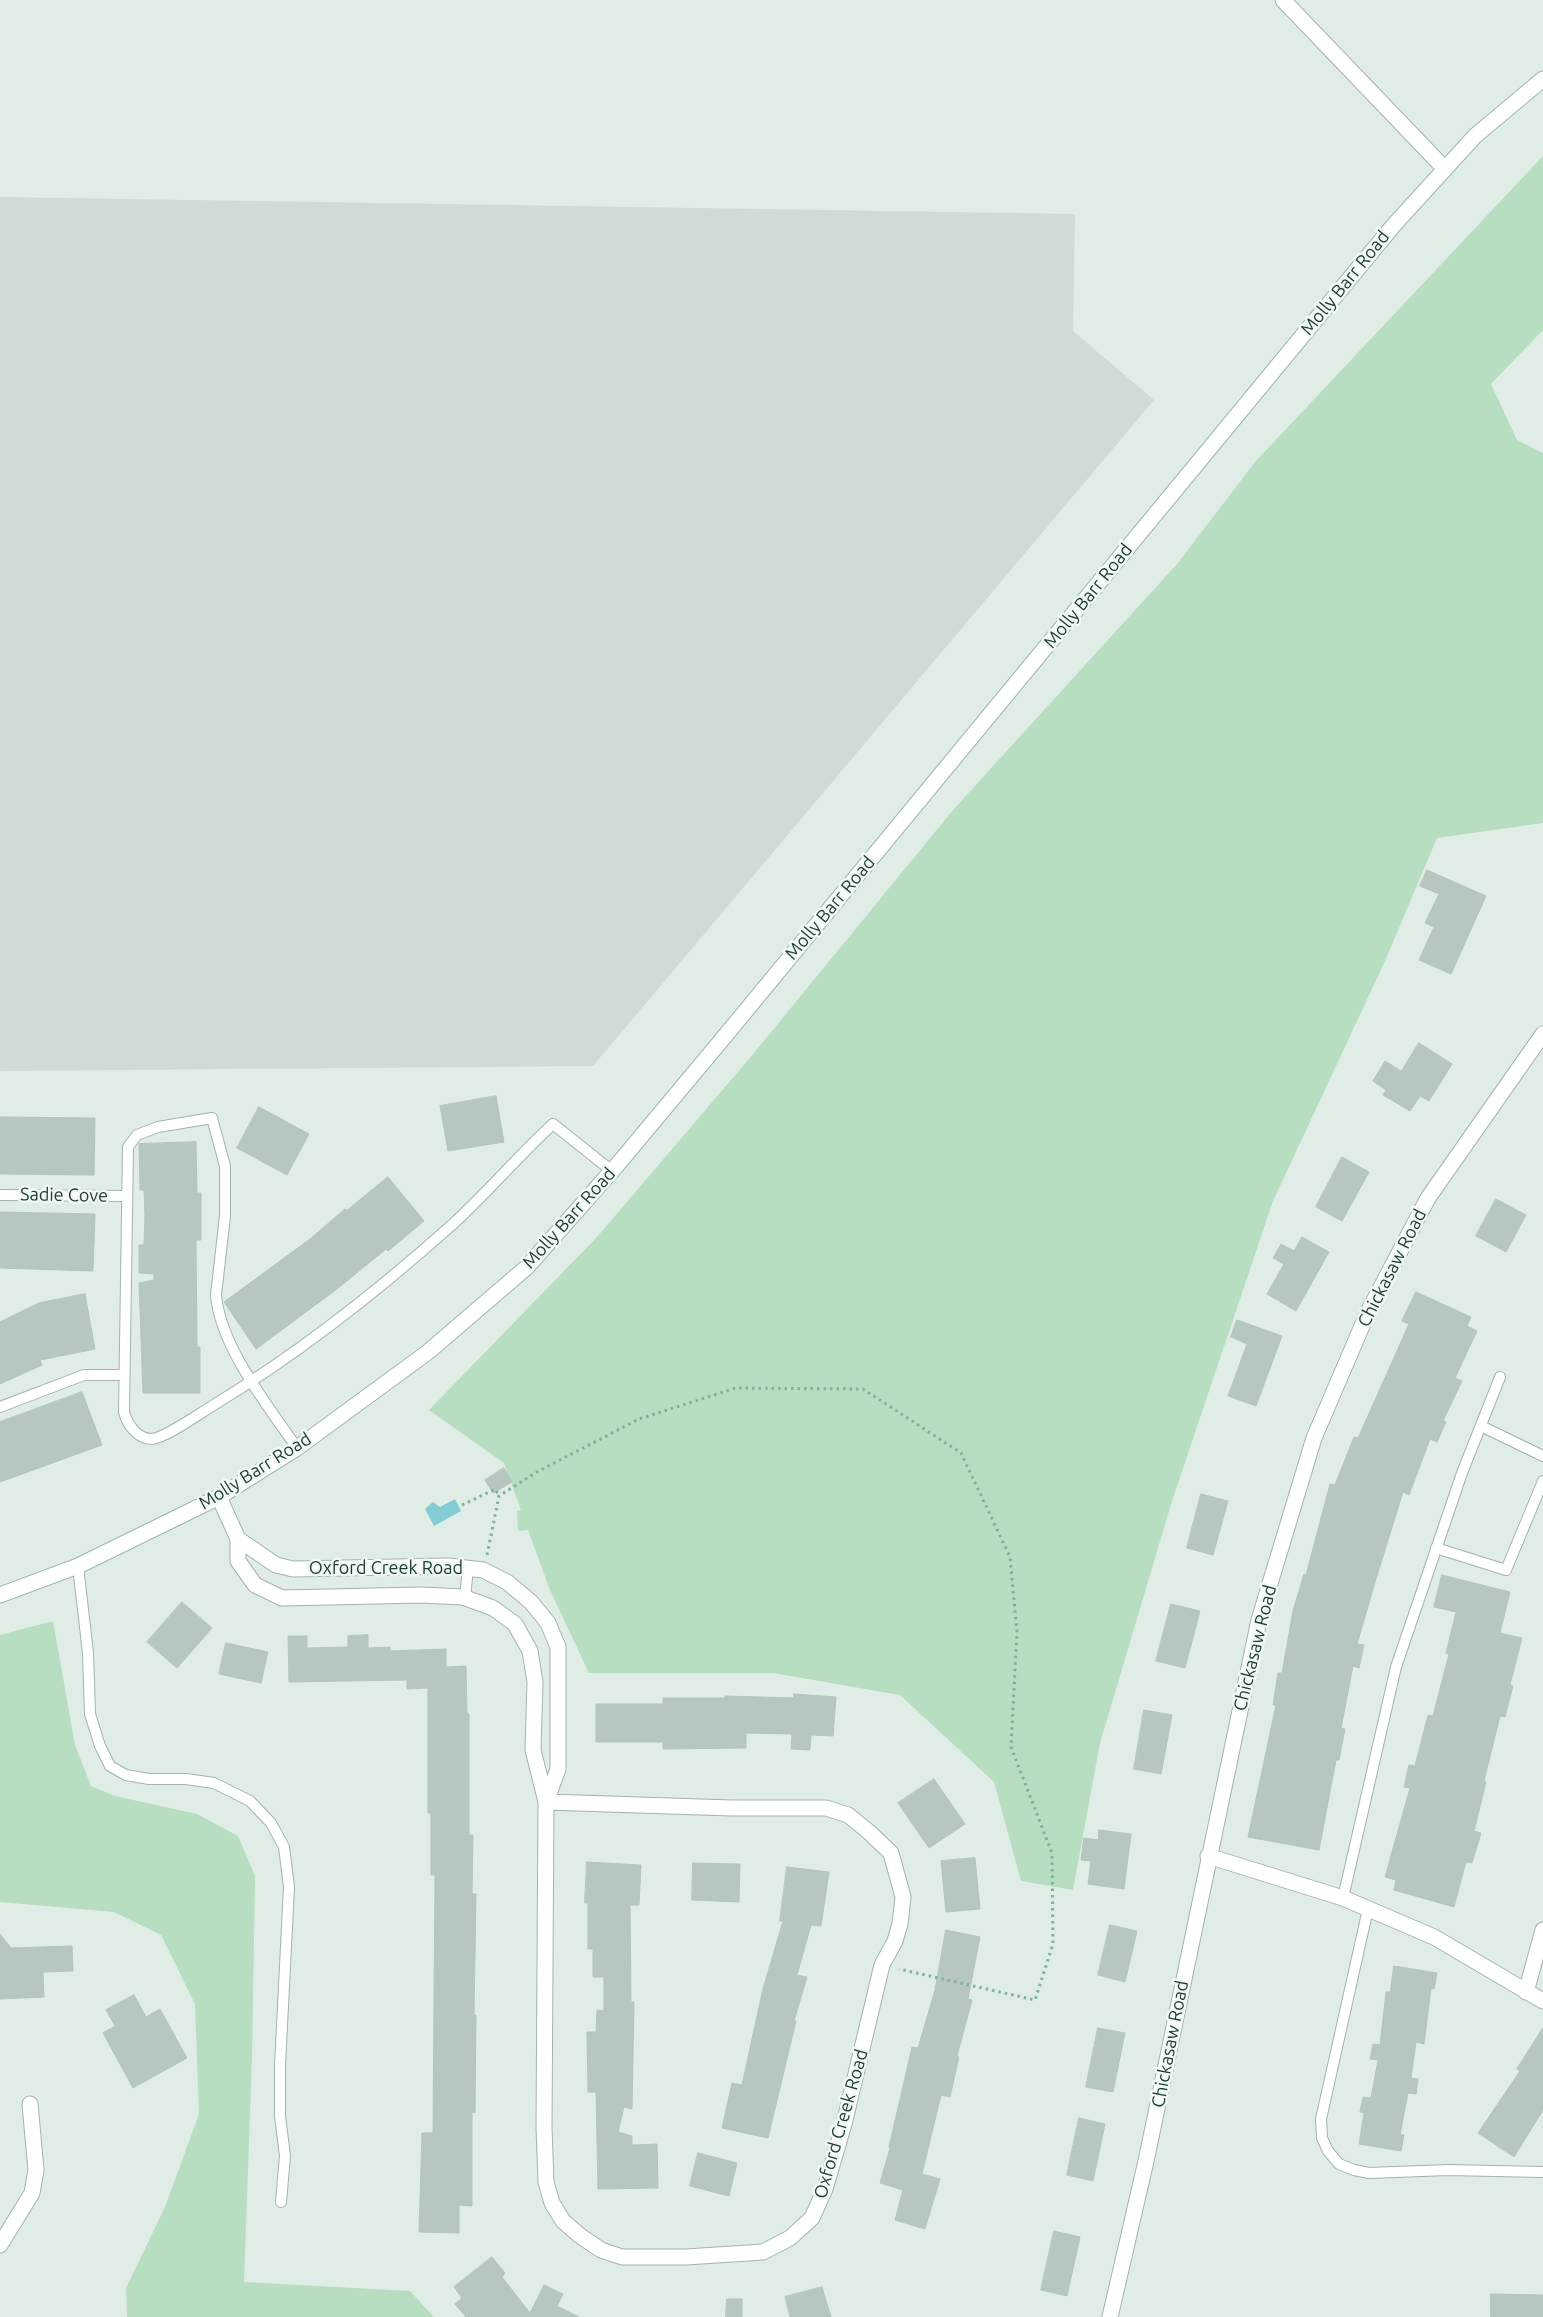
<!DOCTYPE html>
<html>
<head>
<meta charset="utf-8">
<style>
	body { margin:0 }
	canvas { display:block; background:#e0ece6 }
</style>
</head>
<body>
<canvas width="1543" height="2317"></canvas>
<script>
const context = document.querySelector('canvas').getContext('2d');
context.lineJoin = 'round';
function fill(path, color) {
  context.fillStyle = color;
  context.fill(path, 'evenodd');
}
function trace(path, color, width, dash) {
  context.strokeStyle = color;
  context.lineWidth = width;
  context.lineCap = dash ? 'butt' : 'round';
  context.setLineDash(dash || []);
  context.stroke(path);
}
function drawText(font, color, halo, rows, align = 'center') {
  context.font = font + ' Ubuntu,sans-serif';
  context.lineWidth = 5;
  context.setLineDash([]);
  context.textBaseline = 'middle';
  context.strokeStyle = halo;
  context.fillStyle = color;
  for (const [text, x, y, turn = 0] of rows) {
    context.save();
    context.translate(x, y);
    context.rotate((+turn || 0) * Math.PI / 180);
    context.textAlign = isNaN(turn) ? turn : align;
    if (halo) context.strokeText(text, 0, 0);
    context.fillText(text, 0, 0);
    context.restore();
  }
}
fill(new Path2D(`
	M0 197 1075 214 1073 331 1154 400 593 1066 0 1071Z`), '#cedcd5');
fill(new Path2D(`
	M1543 156V330L1491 384 1517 440 1543 453V823L1437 838 1385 961 1273 1201 1172 1501 1100 1743 1073 1890 1021 1881 994 1782 900 1695 773 1673H589L550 1590 528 1530 518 1531 517 1511 521 1510 504 1463 429 1410 597 1237 754 1053 953 810 1178 563 1255 462Z
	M53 1621 75 1745 91 1786 115 1796 197 1814 238 1836 255 1876 252 2058 244 2282 410 2291 434 2317H127L126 2288 165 2207 199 2114 195 2004 161 1935 114 1912 0 1902V1635Z`), '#b7dec0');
fill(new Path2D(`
	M455 1499 461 1511 434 1526 425 1509 433 1502 440 1507Z`), '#84ccd4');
const building = new Path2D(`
	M1427 870 1486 896 1451 974 1419 960 1434 927 1425 923 1439 894 1420 886Z
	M1419 1043 1452 1064 1429 1101 1420 1096 1410 1111 1383 1095 1386 1090 1373 1081 1385 1061 1401 1071Z
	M496 1096 504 1142 448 1151 440 1106Z
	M259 1107 309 1134 287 1175 237 1148Z
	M0 1117 95 1118 94 1175 0 1174Z
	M196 1142 197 1193H201V1240H196L197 1347H200V1393H143L139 1283 154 1280V1274L139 1273V1245H144L145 1214 144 1190H140L139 1144Z
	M1342 1157 1369 1172 1342 1221 1316 1207Z
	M388 1177 424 1221 388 1251 386 1249 337 1289 256 1349 224 1302 310 1239 345 1209 347 1210Z
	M1496 1199 1526 1215 1506 1252 1476 1236Z
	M0 1212 95 1214 93 1271 0 1268Z
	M1302 1237 1329 1252 1296 1311 1267 1294 1284 1264 1273 1258 1281 1244 1294 1251Z
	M1416 1292 1471 1317 1467 1326 1477 1331 1455 1378 1462 1381 1443 1421 1446 1422 1437 1442 1430 1439 1409 1495 1403 1492 1376 1579 1357 1644 1364 1645 1359 1668 1353 1666 1341 1728 1345 1729 1339 1760H1336L1319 1850 1248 1837 1276 1705H1273L1278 1673H1282L1293 1611 1304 1574 1306 1575 1330 1484 1335 1485 1354 1437 1358 1438 1409 1324 1402 1321Z
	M85 1294 95 1349 40 1360 42 1365 0 1384V1322L39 1303Z
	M1237 1320 1282 1336 1256 1406 1228 1396 1247 1344 1231 1337Z
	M82 1392 102 1445 0 1482V1422Z
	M504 1468 512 1482 493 1493 485 1480Z
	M1201 1494 1228 1501 1213 1555 1187 1548Z
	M1442 1575 1510 1592 1500 1633 1522 1638 1510 1685 1513 1686 1505 1717 1500 1716 1484 1781 1486 1782 1474 1831 1481 1833 1472 1863 1466 1862 1454 1907 1394 1890 1396 1880 1385 1877 1410 1788 1404 1787 1409 1765 1415 1766 1428 1715 1433 1716 1449 1654 1446 1653 1456 1612 1434 1607Z
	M182 1602 212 1628 177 1668 147 1642Z
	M1171 1604 1200 1611 1185 1668 1156 1661Z
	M368 1635V1648L390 1647V1651L446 1649V1667L466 1666 467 1714H469V1835H473L472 1894H476L474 2015H476L475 2113 472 2112V2206L459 2205V2233L419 2232 422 2133H433L435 1875H431V1813H428V1688L407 1689V1680L289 1682 288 1636H307V1648L348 1647V1636Z
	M226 1643 268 1652 261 1683 219 1674Z
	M794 1694 836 1697 833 1736 811 1735 810 1750 791 1749 792 1734 746 1733V1748L663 1749V1742H596V1704H663V1698H725V1696L794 1698Z
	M1144 1710 1172 1715 1161 1774 1134 1769Z
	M934 1779 965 1824 929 1848 898 1803Z
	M1099 1830 1131 1834 1124 1889 1088 1884 1091 1861 1081 1860 1084 1838 1098 1840Z
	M975 1858 980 1909 946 1912 941 1861Z
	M587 1862 641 1865 639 1905H630L631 2002H634L632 2109 624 2107 618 2132 632 2136V2145L657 2144 658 2188 598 2189 596 2092H588L587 2032H596L597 2010 604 2011V1977H593V1949H588V1903H585Z
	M693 1863 740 1864 739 1902 692 1900Z
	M787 1867 829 1872 821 1926 811 1925 797 1975 807 1977 794 2021H796L768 2138 722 2128 732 2083 742 2085 763 1989 783 1921H780Z
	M1110 1925 1137 1931 1125 1982 1098 1975Z
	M946 1930 980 1937 968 1999 972 2000 957 2056 959 2057 950 2097 941 2095 922 2174 940 2179 925 2229 895 2220 903 2190 880 2183 890 2148 889 2147 912 2047 918 2048 935 1990Z
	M0 1934 11 1948 72 1946 73 1971 43 1972 44 1997 0 1999Z
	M1394 1966 1437 1973 1434 1989 1431 1988 1424 2044 1416 2042 1411 2078 1418 2079 1416 2094 1408 2093 1400 2135H1404L1401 2151 1359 2144 1364 2113 1360 2112 1363 2097 1371 2098 1378 2060 1370 2059 1373 2044 1380 2045 1386 1992H1390Z
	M134 1995 146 2017 160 2009 187 2058 133 2088 103 2033 115 2026 106 2010Z
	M1098 2028 1125 2033 1113 2092 1086 2087Z
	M1543 2028V2110L1514 2157 1478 2133 1520 2071 1517 2069Z
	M1079 2118 1105 2124 1093 2181 1067 2175Z
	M698 2153 737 2163 729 2196 690 2186Z
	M1054 2231 1080 2237 1067 2296 1041 2290Z
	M492 2257 505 2273 502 2277 530 2313 544 2285 563 2294 557 2306 579 2317H466L455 2304 462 2298 454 2287Z
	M822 2287 831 2317H790L785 2297Z
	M1491 2294 1543 2295V2317H1491Z
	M727 2299H742V2317H726Z`);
fill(building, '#b5c7bf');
trace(building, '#b2c6bd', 1);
const service = new Path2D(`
	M0 1195 127 1196
	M0 1407 84 1375H124
	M1481 1426 1543 1456
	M297 1448C268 1406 220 1346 216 1295L225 1216V1166L212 1118 158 1127 137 1135 128 1147 124 1412C127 1424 137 1439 152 1439 165 1438 199 1414 212 1406 300 1353 377 1292 454 1223 488 1192 518 1156 553 1124L612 1171
	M1436 1548 1506 1570 1543 1481
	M78 1566 88 1653 90 1714 100 1746 110 1766 126 1775 149 1779H186L214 1783 250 1801 271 1823 284 1847 289 1887 280 2065V2116L285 2156 281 2202
	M465 1598 468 1568
	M1343 1898 1396 1667 1462 1473 1500 1377
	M1368 1909 1321 2119 1322 2138 1328 2151 1339 2164 1354 2170 1369 2173 1448 2170 1543 2172`);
const minor = new Path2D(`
	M1283 0 1445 169
	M219 1497 238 1539V1561L255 1585 282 1598 421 1595 463 1597 493 1608 515 1624 530 1651 535 1682 533 1750 546 1802 544 2128 546 2182 552 2203 563 2221 579 2235 601 2250 622 2257H686L763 2252 790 2238 812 2218 825 2189 844 2124 882 1965 895 1941 900 1924 903 1897 891 1853 869 1832 848 1815 826 1808H732L546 1802
	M238 1539 276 1565 293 1569 448 1566 483 1570 507 1582 531 1602 548 1623 558 1647V1769L546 1802
	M1208 1856 1343 1898 1434 1937 1543 2001
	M1526 1992 1543 1930
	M0 2245 32 2193 36 2170 30 2104
	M1110 2317 1146 2161 1259 1620 1314 1438 1368 1312 1428 1198 1543 1034`);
const secondary = new Path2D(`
	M0 1595 78 1566 219 1497 297 1448 428 1352 527 1267 618 1164 725 1036 1393 226 1475 136 1543 79`);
trace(service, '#a3b4ad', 12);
trace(minor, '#a3b4ad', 17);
trace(secondary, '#9eb8ae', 17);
trace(new Path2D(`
	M462 1505 495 1489 499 1496
	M487 1555 499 1496 535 1473 639 1419 736 1388 863 1389 961 1453 1010 1557 1017 1632 1011 1747 1052 1853 1053 1944 1035 2000 899 1969`), '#7eb19f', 3, [2.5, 4]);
trace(service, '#fff', 10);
trace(minor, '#fff', 15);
trace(secondary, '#fff', 15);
drawText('18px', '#203d34', '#f0f8f4', [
	["Molly Barr Road",1345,283,-51],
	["Molly Barr Road",1088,596,-51],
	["Molly Barr Road",830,908,-50],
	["Sadie Cove",64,1195,1],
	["Molly Barr Road",569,1218,-48],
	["Chickasaw Road",1392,1268,-63],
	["Molly Barr Road",255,1471,-32],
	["Oxford Creek Road",386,1568],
	["Chickasaw Road",1255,1648,-76],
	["Chickasaw Road",1170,2044,-79],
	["Oxford Creek Road",841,2124,-74]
]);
</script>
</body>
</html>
